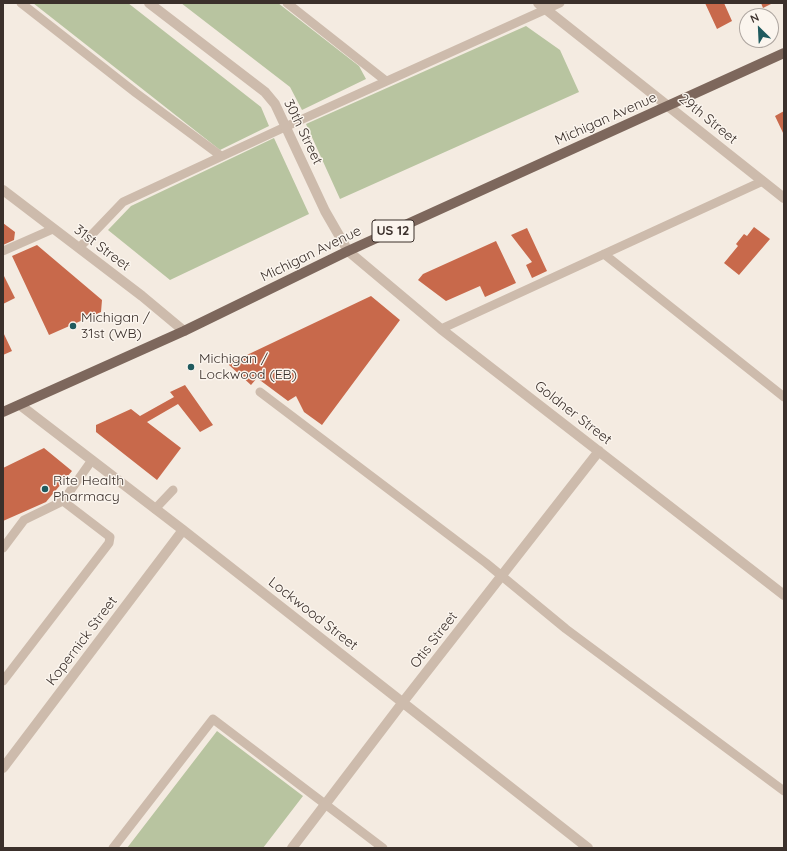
<!DOCTYPE html>
<html>
<head>
<meta charset="utf-8">
<style>
	body { margin:0 }
	#map { position:relative; width:787px; height:851px; overflow:hidden; background:#f4ebe1; font-family:Quicksand,sans-serif }
	canvas { display:block }
	.frame { position:absolute; inset:0; border:4px solid #3b302b; pointer-events:none }
	.north { position:absolute; left:739px; top:8px; width:40px; height:40px; box-sizing:border-box; background:#fbf5ee; border:1px solid #aea6a0; border-radius:50%; rotate:336deg; font-size:11px; font-weight:700; line-height:16px; text-align:center; color:#3b302b }
	.north::after { content:''; display:block; margin:auto; width:14px; height:18px; background:#1f5a5e; clip-path:polygon(50% 0,100% 100%,50% 72%,0 100%) }
</style>
</head>
<body>
<div id="map">
<canvas width="787" height="851"></canvas>
<div class="frame"></div>
<div class="north">N</div>
</div>
<script>
const context = document.querySelector('canvas').getContext('2d');
context.lineJoin = 'round';
function fill(path, color) {
  context.fillStyle = color;
  context.fill(path, 'evenodd');
}
function trace(path, color, width, dash) {
  context.strokeStyle = color;
  context.lineWidth = width;
  context.lineCap = dash ? 'butt' : 'round';
  context.setLineDash(dash || []);
  context.stroke(path);
}
function drawText(font, color, halo, rows, align = 'center') {
  context.font = font + ' Quicksand,sans-serif';
  context.lineWidth = 3;
  context.setLineDash([]);
  context.textBaseline = 'middle';
  context.strokeStyle = halo;
  context.fillStyle = color;
  for (const [text, x, y, turn = 0] of rows) {
    context.save();
    context.translate(x, y);
    context.rotate((+turn || 0) * Math.PI / 180);
    context.textAlign = isNaN(turn) ? turn : align;
    if (halo) context.strokeText(text, 0, 0);
    context.fillText(text, 0, 0);
    context.restore();
  }
}
fill(new Path2D(`
	M33 3H128L261 107 269 126 220 150Z
	M181 3H278L359 66 366 79 302 110 290 87Z
	M526 26 560 50 579 92 340 199 306 124Z
	M274 138 309 214 170 280 108 230 131 206Z
	M217 731 303 796 263 848H127Z`), '#b8c4a0');
fill(new Path2D(`
	M705 3H724L732 21 717 29Z
	M761 3H773L763 8Z
	M784 111V135L775 116Z
	M3 223 15 232 14 240 3 245Z
	M754 227 770 239 739 275 724 263 738 246 736 244 744 234 747 236Z
	M527 228 547 271 532 278 526 265 532 262 511 235Z
	M496 241 516 283 485 297 480 286 446 301 418 280 423 274Z
	M37 245 102 300 101 312 49 335 12 256Z
	M3 274 15 298 3 304Z
	M371 296 400 320 322 425 304 412 296 396 288 401 257 378 251 385 229 365 230 363Z
	M3 332 12 351 3 355Z
	M185 385 213 425 200 432 178 404 147 422 181 448 157 480 96 432V425L131 409 140 416 174 397 170 392Z
	M44 448 72 471 46 502 3 521V468Z`), '#c8694b');
trace(new Path2D(`
	M21 3 136 93 221 156
	M287 3 386 81
	M79 248 123 202 285 127 560 3
	M3 251 53 229
	M604 254 784 397
	M441 329 763 181
	M260 392 486 563 566 629 784 791
	M155 509 173 490
	M3 548 24 520 63 501 92 460
	M3 681 109 543 110 537 63 501
	M113 848 213 719 383 848`), '#cdbbac', 9);
trace(new Path2D(`
	M149 3 265 92 275 104 325 211 348 251 441 329 784 595
	M538 3 784 198
	M3 190 142 296 184 331
	M20 405 183 530 588 848
	M3 768 183 530
	M292 848 403 702 599 451`), '#cdbbac', 10);
trace(new Path2D(`
	M3 412 184 331 348 251 784 53`), '#7d675c', 10);
for (const [x, y, r, color] of [
	[73,326,4,"#1f5a5e"],
	[191,367,4,"#1f5a5e"],
	[45,489,4,"#1f5a5e"]
]) {
  const dot = new Path2D();
  dot.arc(x, y, r, 0, 2 * Math.PI);
  context.fillStyle = color;
  context.fill(dot);
  trace(dot, '#fbf5ee', 1.5);
}
for (const [x, y, w] of [
	[393,231,42]
]) {
  const box = new Path2D();
  box.roundRect(x - w / 2, y - 11, w, 22, 3);
  context.fillStyle = '#fbf5ee';
  context.fill(box);
  trace(box, '#3b302b', 1);
}
drawText('bold 13px', '#3b302b', null, [
	["US 12",393,231]
]);
drawText('14px', '#3b302b', '#fbf5ee', [
	["Michigan Avenue",606,119,-24],
	["29th Street",708,119,39],
	["30th Street",303,132,64],
	["31st Street",102,248,37],
	["Michigan Avenue",311,254,-26],
	["Goldner Street",573,413,38],
	["Lockwood Street",313,614,38],
	["Otis Street",434,640,-52],
	["Kopernick Street",82,641,-53]
]);
drawText('14px', '#3b302b', '#fbf5ee', [
	["Michigan /",81,318],
	["31st (WB)",81,334],
	["Michigan /",199,359],
	["Lockwood (EB)",199,375],
	["Rite Health",53,481],
	["Pharmacy",53,497]
], 'left');
</script>
</body>
</html>
